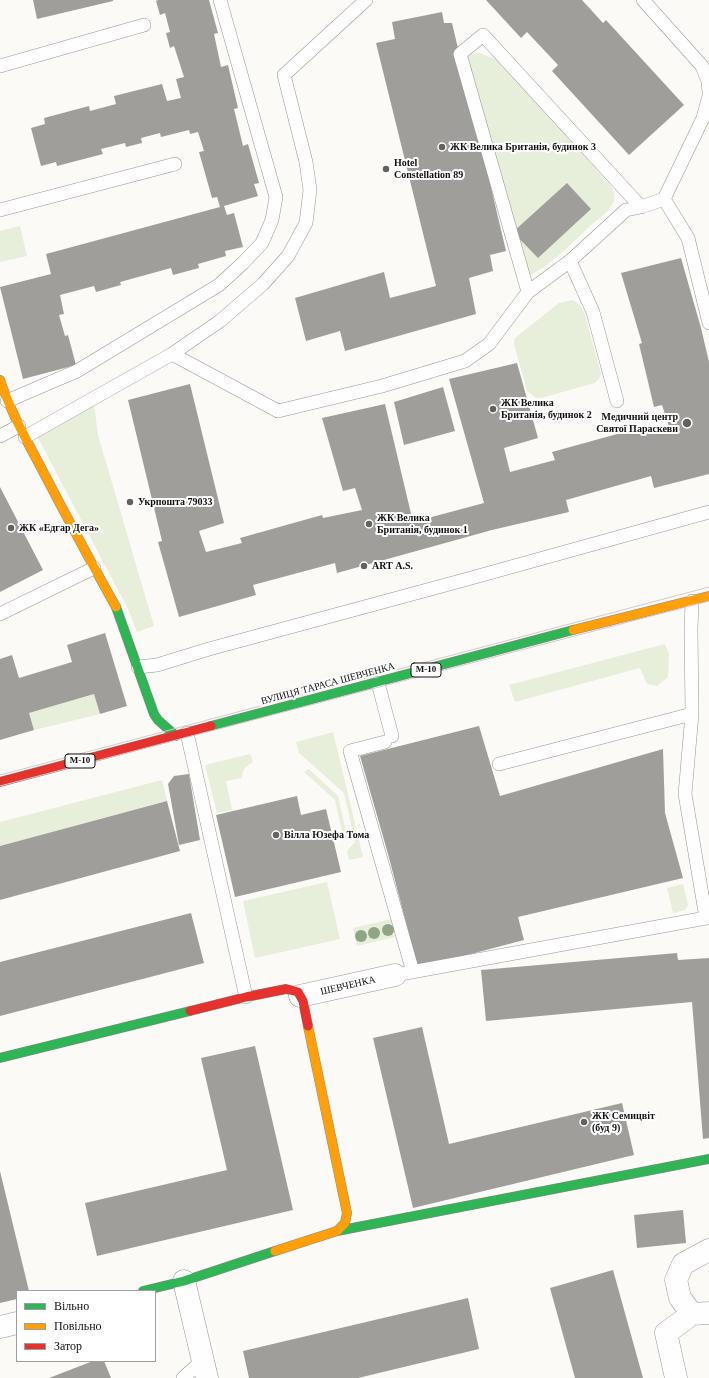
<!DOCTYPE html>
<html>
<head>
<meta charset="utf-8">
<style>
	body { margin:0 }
	#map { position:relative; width:709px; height:1378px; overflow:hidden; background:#fcfaf6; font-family:Georgia,serif }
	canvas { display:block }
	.legend { position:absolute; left:16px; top:1290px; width:140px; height:72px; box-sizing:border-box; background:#fff; border:1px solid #9f9f9f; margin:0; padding:5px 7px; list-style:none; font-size:12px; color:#101010 }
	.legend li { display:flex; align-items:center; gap:8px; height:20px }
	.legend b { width:20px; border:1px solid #9f9f9f }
</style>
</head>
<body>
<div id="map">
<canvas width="709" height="1378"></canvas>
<ul class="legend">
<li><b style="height:5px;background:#30b455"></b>Вільно</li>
<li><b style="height:5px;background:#ff9f0a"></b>Повільно</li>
<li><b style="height:5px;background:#e5322d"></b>Затор</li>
</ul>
</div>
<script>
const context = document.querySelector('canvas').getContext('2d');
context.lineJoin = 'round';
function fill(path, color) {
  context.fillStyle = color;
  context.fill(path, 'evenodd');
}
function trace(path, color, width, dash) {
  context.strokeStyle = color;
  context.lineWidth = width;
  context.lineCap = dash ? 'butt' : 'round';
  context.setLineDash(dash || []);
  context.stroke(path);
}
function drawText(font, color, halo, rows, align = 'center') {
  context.font = font + ' Georgia,serif';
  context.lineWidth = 4;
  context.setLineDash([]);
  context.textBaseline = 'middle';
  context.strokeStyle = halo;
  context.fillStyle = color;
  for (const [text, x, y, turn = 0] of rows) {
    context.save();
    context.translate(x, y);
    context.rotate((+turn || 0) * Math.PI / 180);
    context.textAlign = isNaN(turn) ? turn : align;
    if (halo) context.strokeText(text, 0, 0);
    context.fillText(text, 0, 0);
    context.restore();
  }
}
fill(new Path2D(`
	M480 53 498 60 505 67 611 186C614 192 616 197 613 203 609 212 598 219 591 225 572 243 552 265 528 276L467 57 472 54Z
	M20 226 27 256 0 262V231Z
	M573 300 580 305 584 312 601 374 599 379 595 383 541 398H536L527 391 514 344 515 338 559 303 567 301Z
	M94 403 98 435 154 626 137 632 128 609 35 432Z
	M665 644 669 654 668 677 657 686 647 684 640 668 515 702 509 685Z
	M94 694 100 714 34 730 29 713Z
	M333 732 363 857 349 860 347 851 355 842 344 793 299 753 296 742Z
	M250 754 253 762C246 766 242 770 242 778L226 781 232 810 217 813 205 765Z
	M309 769 338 796 347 836 344 840 335 800 304 772Z
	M162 780 167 801 0 846V822Z
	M327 882 340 939 255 958 243 901Z
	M683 884 688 905 685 910 673 913 667 888Z
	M391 919 395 937 357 946 353 928Z`), '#e7eed9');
fill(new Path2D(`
	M33 0H113V1L37 19Z
	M158 0H209L218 33 214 34 221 67 228 65 238 108 234 109 243 146 248 144 259 183 254 184 258 196 224 206 227 215 234 213 243 247 225 251 226 256 198 264 199 268 173 275 171 268 120 282 121 285 96 292 94 286 60 295 64 314 59 315 65 336 68 335 76 365 23 379 0 287 51 274 46 254 220 207 217 197 212 198 199 152 204 151 198 132 190 134 189 130 161 137 160 133 141 138 142 143 126 147 125 143 101 149 103 154 57 166 56 162 41 166 31 128 45 124 44 118 89 106 90 111 116 104 114 96 162 84 167 101 181 98 176 79 184 77 174 46 170 48 166 33 170 32 165 13 160 15 156 1Z
	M486 0H582L603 23 606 20 684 105 629 155 552 71 558 65 527 32 521 38Z
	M442 12 444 23H452L506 251 490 255 493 271 469 278 476 314 345 351 340 331 306 341 295 298 384 272 390 298 436 286 376 43 395 39 392 22Z
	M567 183 591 209 538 258 513 232Z
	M681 258 701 328 709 362V474L654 488 651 476 566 500 569 512 492 530 337 573 335 563 253 585 256 595 179 617 158 542 162 541 128 400 190 384 224 523 199 531 206 552 242 543 240 538 322 515 323 518 362 510 355 488 343 491 322 418 385 404 413 522 484 503 449 379 517 363 538 438 504 448 510 472 555 460 552 452 639 428 640 434 669 427 662 405 654 407 639 344 642 343 621 273Z
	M443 387 455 431 404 445 394 402Z
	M0 487 43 570 0 592Z
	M105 633 127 706 100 714 94 694 29 713 34 730 0 740V659L12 655 19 678 72 662 67 645Z
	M479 726 500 796 663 749 665 813 683 878 518 917 524 940 418 968 388 854 360 756Z
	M189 774 200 840 179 845 168 784 174 776Z
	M297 796 301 815 326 809 341 872 235 897 216 815Z
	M167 801 180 851 0 900V846Z
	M191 913 204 963 0 1016V962Z
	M677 953 678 960 709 958V1138L703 1139 692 1002 486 1021 481 970Z
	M422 1027 449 1144 622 1103 634 1155 413 1208 373 1038Z
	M255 1046 293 1210 97 1256 85 1203 227 1170 201 1058Z
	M0 1171 29 1291H17V1299L0 1303Z
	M683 1210 686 1243 637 1248 634 1215Z
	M613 1270 643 1378H575L550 1288Z
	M468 1298 479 1349 358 1378H249L243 1351Z
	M93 1361H104L111 1378H49Z`), '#a09e9b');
const lane = new Path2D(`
	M643 0 702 66 708 81 709 92
	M0 66 144 25
	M664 199 688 238 709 323
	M0 210 175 164
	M570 261 593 312 617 401
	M528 292 460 54 483 35 641 207
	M172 354 278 411 382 386 465 361 489 344 528 292 570 261 626 210 641 207 664 199 703 118 709 96
	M7 401 77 371 219 285 243 263 262 243 272 220 276 197 220 0
	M0 436 19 426
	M25 437 172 354 220 321 263 284 288 256 306 223 310 190 306 162 284 75 366 0
	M0 614 94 568
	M138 667 157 665 209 649 464 580 709 512
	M378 683 392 736
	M187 733 246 997
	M385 742 350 751 413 972
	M499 764 692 714
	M395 975 706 918 685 794 692 714 691 629 692 601
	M183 1378 203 1360`);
const street = new Path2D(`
	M300 996 395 975
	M709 1250 683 1264 676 1280 680 1298 692 1314 709 1313
	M184 1281 207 1378
	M0 1327 17 1323
	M676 1378 666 1333 692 1314`);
const fast = new Path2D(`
	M116 607 154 714 158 720 176 736
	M211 726 573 630
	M0 1058 190 1011
	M337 1231 709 1159
	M143 1291 184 1281 275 1251`);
const slow = new Path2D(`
	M0 380C12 416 31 448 48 481 70 523 93 566 116 607
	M573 630 709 596
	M275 1251 337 1231 345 1223 347 1213 308 1026`);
const jam = new Path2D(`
	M0 782 211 726
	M190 1011 246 997 286 989 298 992 303 1001 308 1026`);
trace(lane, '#969594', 14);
trace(street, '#969594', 23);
trace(fast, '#8d8c8a', 10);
trace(slow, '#8d8c8a', 10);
trace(jam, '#8d8c8a', 10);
trace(lane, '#fffefe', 13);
trace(street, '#fffefe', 22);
trace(fast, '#30b455', 9);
trace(slow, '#ff9f0a', 9);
trace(jam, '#e5322d', 9);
trace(new Path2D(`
	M0 775 709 587
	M0 786 709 601`), '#d7c8c9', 1);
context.fillStyle = '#8fa684';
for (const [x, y] of [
	[388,930],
	[374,933],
	[361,936]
]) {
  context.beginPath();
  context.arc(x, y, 6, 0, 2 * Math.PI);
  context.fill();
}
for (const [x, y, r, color] of [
	[442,147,4,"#636260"],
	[386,169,4,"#636260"],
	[493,409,4,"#636260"],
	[687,423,5,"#636260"],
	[130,502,4,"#636260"],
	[369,524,4,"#636260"],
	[11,528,4,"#636260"],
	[364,566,4,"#636260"],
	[276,835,4,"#636260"],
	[584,1122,4,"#636260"]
]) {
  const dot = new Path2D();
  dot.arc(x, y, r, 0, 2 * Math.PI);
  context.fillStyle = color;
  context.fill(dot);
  trace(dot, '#fff', 1.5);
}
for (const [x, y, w] of [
	[426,670,30],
	[80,761,30]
]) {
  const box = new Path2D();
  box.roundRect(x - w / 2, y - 7, w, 14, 3);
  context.fillStyle = '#fff';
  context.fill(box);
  trace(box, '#101010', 1);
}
drawText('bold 9px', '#101010', null, [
	["М-10",426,670],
	["М-10",80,761]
]);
drawText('bold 10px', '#101010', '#fff', [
	["ЖК Велика Британія, будинок 3",450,147],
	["Hotel",394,163],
	["Constellation 89",394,175],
	["ЖК Велика",501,403],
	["Британія, будинок 2",501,415],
	["Медичний центр",678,417,"right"],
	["Святої Параскеви",678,429,"right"],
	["Укрпошта 79033",138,502],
	["ЖК Велика",377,518],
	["Британія, будинок 1",377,530],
	["ЖК «Едгар Дега»",19,528],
	["ART A.S.",372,566],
	["Вілла Юзефа Тома",284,835],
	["ЖК Семицвіт",592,1116],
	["(буд 9)",592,1128]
], 'left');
drawText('10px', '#101010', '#fff', [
	["ВУЛИЦЯ ТАРАСА ШЕВЧЕНКА",328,684,-15],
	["ШЕВЧЕНКА",348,986,-13]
]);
</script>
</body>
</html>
